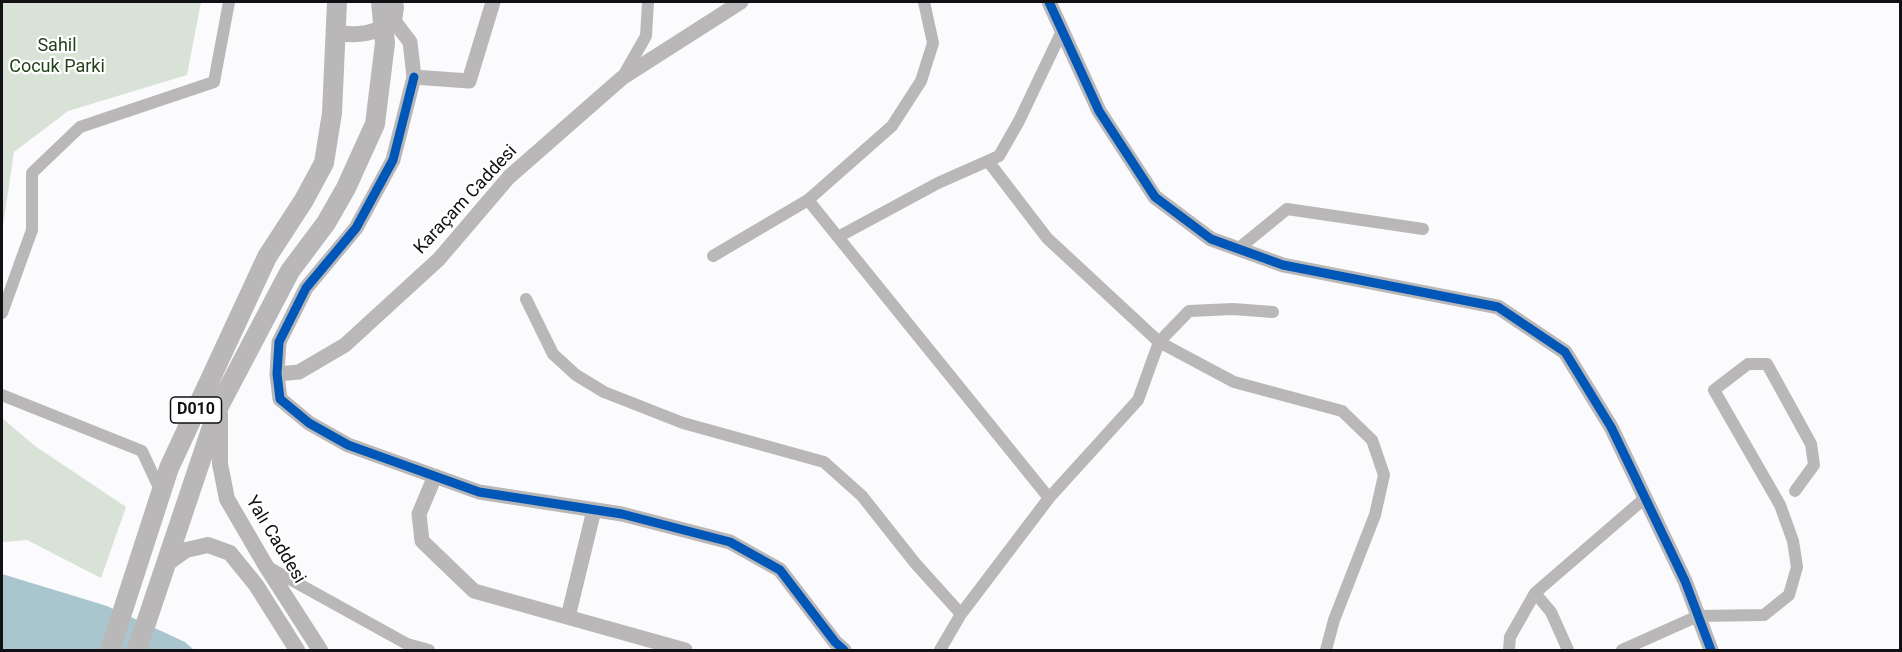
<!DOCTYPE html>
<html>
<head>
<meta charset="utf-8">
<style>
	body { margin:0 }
	#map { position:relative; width:1902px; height:652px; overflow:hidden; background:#fbfafd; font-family:Roboto,sans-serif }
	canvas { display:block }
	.frame { position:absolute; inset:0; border:3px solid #111115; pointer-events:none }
</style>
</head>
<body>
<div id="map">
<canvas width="1902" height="652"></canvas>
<div class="frame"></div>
</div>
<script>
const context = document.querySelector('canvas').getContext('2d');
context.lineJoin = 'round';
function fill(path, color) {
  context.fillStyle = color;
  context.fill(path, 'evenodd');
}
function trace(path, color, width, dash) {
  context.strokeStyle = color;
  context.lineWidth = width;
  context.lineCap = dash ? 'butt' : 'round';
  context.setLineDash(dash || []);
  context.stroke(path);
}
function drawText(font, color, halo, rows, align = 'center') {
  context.font = font + ' Roboto,sans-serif';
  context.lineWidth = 4.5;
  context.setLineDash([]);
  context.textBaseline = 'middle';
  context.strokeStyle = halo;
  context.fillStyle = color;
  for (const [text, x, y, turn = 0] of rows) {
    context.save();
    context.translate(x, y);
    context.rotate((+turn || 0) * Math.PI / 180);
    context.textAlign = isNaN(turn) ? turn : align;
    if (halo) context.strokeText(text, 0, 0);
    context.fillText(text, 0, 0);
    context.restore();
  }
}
fill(new Path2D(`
	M2 2H201L187 75 68 111 14 152 2 232Z
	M2 418 35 446 126 507 101 578 27 540 2 542Z`), '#d8e2d6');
fill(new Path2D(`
	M2 574 107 606 185 642 194 650H2Z`), '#a9c6cf');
trace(new Path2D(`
	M622 78 646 36 648 2
	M988 161 1047 238 1159 342 1234 382 1342 411 1372 440 1384 475 1375 515 1334 620 1326 650
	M808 200 1049 498
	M838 237 938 183 999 156 1019 121 1062 31
	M1238 249 1287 209 1423 229
	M713 256 808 200 892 126 921 81 933 43 924 2
	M526 299 553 354 576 375 604 392 683 423 824 462 862 496 915 563 961 614
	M2 313 32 230V173L80 127 214 82 229 2
	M2 395 142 451 161 492
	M268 567 407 644 429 650
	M1535 593 1551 612 1568 650
	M940 650 961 614 1049 498 1138 400 1159 342 1189 311 1233 309 1273 312
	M1509 650 1510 637 1535 593 1645 498
	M1622 650 1698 616 1764 615 1789 595 1797 567 1793 541 1780 505 1714 390 1748 364H1767L1811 444 1814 465 1795 491`), '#b9b7b7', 12);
trace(new Path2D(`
	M1049 2 1099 111 1155 197 1211 239 1283 265 1498 307 1565 352 1611 427 1685 581 1711 650
	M394 21 410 42 414 77 469 81 493 2
	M414 77 393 160 356 228 306 288 279 342 277 374 280 399 309 423 348 445 479 492 622 514 730 542 780 570 835 642 844 650
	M277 374 299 372 345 345 439 259 509 177 622 78 741 2
	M435 476 419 514 422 541 474 591 685 650
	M568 617 594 510`), '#b9b7b7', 15);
trace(new Path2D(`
	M337 33C359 36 374 34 394 21L396 7 394 2
	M220 414V464L227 499 266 566 320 650
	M165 565 186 550 208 545 230 553 256 585 297 650`), '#b9b6b7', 16);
trace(new Path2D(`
	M110 650 169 468 267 257 304 200 324 163 332 113 337 2
	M137 650 219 406 290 271 326 223 346 188 375 124 385 43 381 2`), '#b9b7b8', 20);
trace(new Path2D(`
	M1049 2 1099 111 1155 197 1211 239 1283 265 1498 307 1565 352 1611 427 1685 581 1711 650
	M414 77 393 160 356 228 306 288 279 342 277 374 280 399 309 423 348 445 479 492 622 514 730 542 780 570 835 642 844 650`), '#0057b8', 9);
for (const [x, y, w] of [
	[196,410,51]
]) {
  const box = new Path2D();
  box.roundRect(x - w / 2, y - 13, w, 26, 4.5);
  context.fillStyle = '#fff';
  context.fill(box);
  trace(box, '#111115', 1.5);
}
drawText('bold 16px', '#111115', null, [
	["D010",196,410]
]);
drawText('18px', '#214219', '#fff', [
	["Sahil",57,46],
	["Cocuk Parki",57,67]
]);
drawText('18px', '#111115', '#fff', [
	["Karaçam Caddesi",466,200,-47],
	["Yalı Caddesi",275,540,59]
]);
</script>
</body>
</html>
